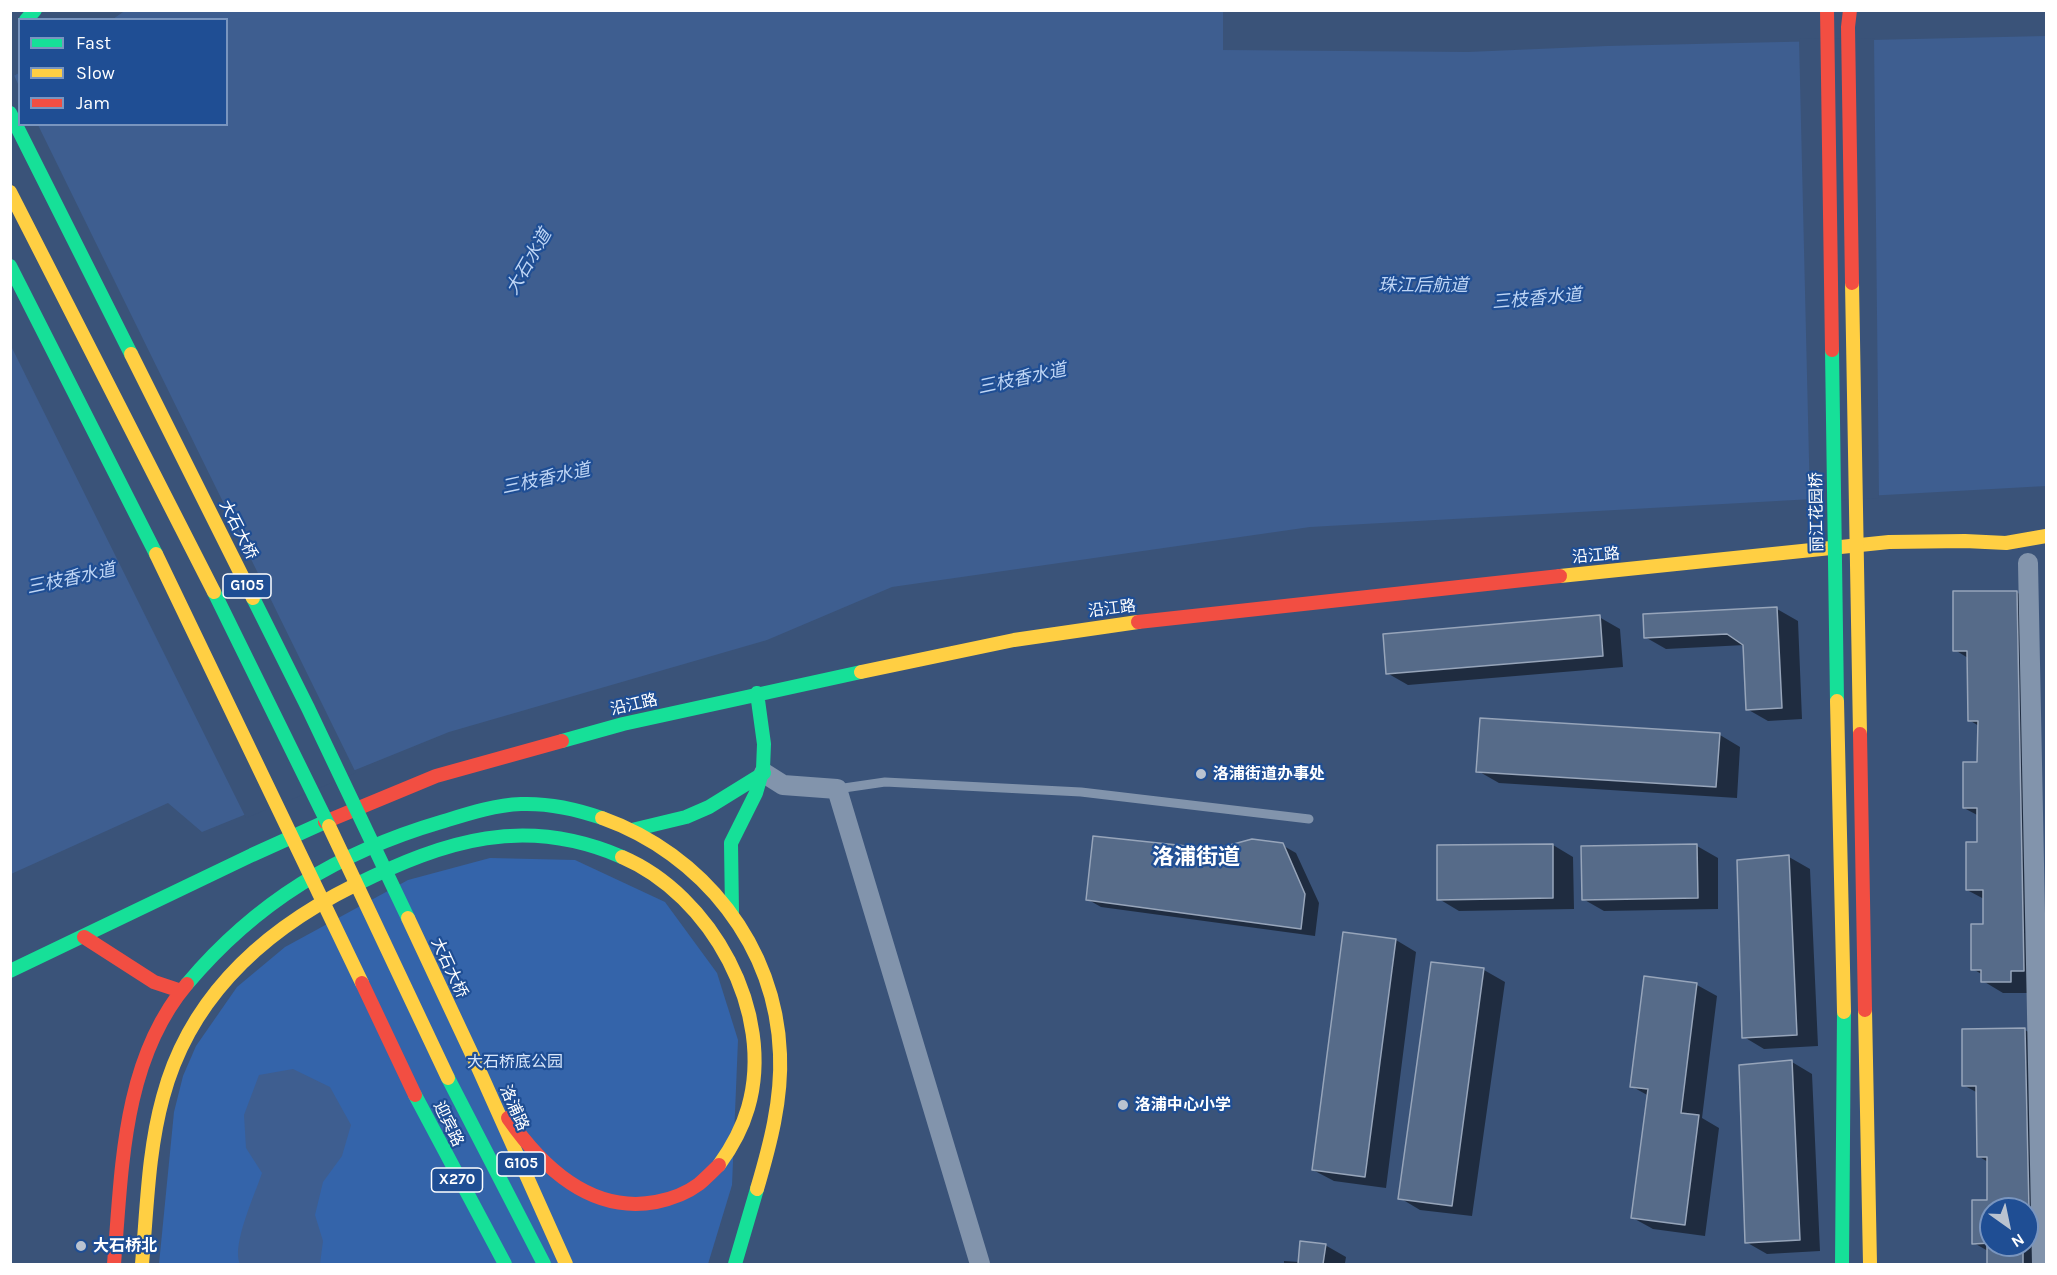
<!DOCTYPE html>
<html>
<head>
<meta charset="utf-8">
<style>
	body { margin:0 }
	#map { position:relative; width:2057px; height:1275px; overflow:hidden; background:#3a5379; font-family:Karla,sans-serif }
	canvas { display:block }
	.frame { position:absolute; inset:0; border:12px solid #fff; pointer-events:none }
	.legend { position:absolute; left:18px; top:18px; width:210px; height:108px; box-sizing:border-box; background:#1f4e94; border:2px solid #7995bf; margin:0; padding:8px 10px; list-style:none; font-size:18px; color:#fff }
	.legend li { display:flex; align-items:center; gap:12px; height:30px }
	.legend b { width:30px; border:2px solid #7995bf }
	.north { position:absolute; left:1979px; top:1197px; width:60px; height:60px; box-sizing:border-box; background:#1f4e94; border:2px solid #7995bf; border-radius:50%; rotate:147deg; font-size:16px; font-weight:700; line-height:24px; text-align:center; color:#fff }
	.north::after { content:''; display:block; margin:auto; width:21px; height:27px; background:#bac3d0; clip-path:polygon(50% 0,100% 100%,50% 72%,0 100%) }
</style>
</head>
<body>
<div id="map">
<canvas width="2057" height="1275"></canvas>
<div class="frame"></div>
<ul class="legend">
<li><b style="height:8px;background:#16e098"></b>Fast</li>
<li><b style="height:8px;background:#ffcf43"></b>Slow</li>
<li><b style="height:8px;background:#f24e42"></b>Jam</li>
</ul>
<div class="north">N</div>
</div>
<script>
const context = document.querySelector('canvas').getContext('2d');
context.lineJoin = 'round';
function fill(path, color) {
  context.fillStyle = color;
  context.fill(path, 'evenodd');
}
function trace(path, color, width, dash) {
  context.strokeStyle = color;
  context.lineWidth = width;
  context.lineCap = dash ? 'butt' : 'round';
  context.setLineDash(dash || []);
  context.stroke(path);
}
function drawText(font, color, halo, rows, align = 'center') {
  context.font = font + ' Karla,"Noto Sans SC",sans-serif';
  context.lineWidth = 4.5;
  context.setLineDash([]);
  context.textBaseline = 'middle';
  context.strokeStyle = halo;
  context.fillStyle = color;
  for (const [text, x, y, turn = 0] of rows) {
    context.save();
    context.translate(x, y);
    context.rotate((+turn || 0) * Math.PI / 180);
    context.textAlign = isNaN(turn) ? turn : align;
    if (halo) context.strokeText(text, 0, 0);
    context.fillText(text, 0, 0);
    context.restore();
  }
}
fill(new Path2D(`
	M490 858 575 860 665 902 717 973 738 1040 732 1185 708 1264H159L174 1112 183 1076 196 1046 237 987 285 947 408 880Z`), '#3464aa');
fill(new Path2D(`
	M126 10H1223V50L1468 52 1607 46 2046 36V486L1310 527 892 587 767 640 449 732 202 832 168 803 11 874 10 78 19 73 20 124H226V20L113 19Z
	M293 1069 330 1087 351 1125 342 1156 323 1182 315 1215 323 1241 320 1264H240C231 1246 255 1194 262 1173L246 1148 244 1115 259 1075Z`), '#3e5e90');
fill(new Path2D(`
	M1874 38 1879 498 1810 502 1799 39Z
	M13 73 19 86 20 124 38 125 356 773 246 818 10 344V74Z`), '#3a5379');
fill(new Path2D(`
	M2016 592 2037 604 2032 993H2003L1983 981V975L1973 969 1984 926V899L1967 890 1979 844V816L1964 808 1979 764V726L1969 720 1968 658 1955 650Z
	M1777 609 1798 621 1802 719 1768 721 1747 709 1745 645 1666 649 1645 637Z
	M1599 617 1620 629 1623 667 1408 685 1387 673Z
	M1720 735 1740 747 1737 798 1499 783 1478 771Z
	M1282 845 1296 853 1319 903 1315 936 1101 907 1087 899 1216 851Z
	M1553 845 1573 857 1574 909 1459 911 1439 899Z
	M1697 846 1718 858V909L1604 911 1583 899Z
	M1789 857 1810 869 1818 1046 1764 1049 1744 1037Z
	M1396 940 1416 952 1386 1188 1334 1181 1313 1170Z
	M1432 963 1484 970 1505 982 1472 1216 1420 1210 1400 1198Z
	M1697 985 1717 996 1702 1118 1719 1128 1705 1236 1653 1229 1633 1218 1649 1096 1631 1086Z
	M2025 1030 2046 1042 2043 1264H1988V1251L1974 1243 1988 1202V1162L1978 1156V1093L1963 1085ZM1991 1209H2027V1245H1991Z
	M1792 1062 1812 1074 1820 1251 1767 1254 1746 1242Z
	M1325 1245 1346 1257 1345 1263 1358 1264H1284V1261L1300 1262Z`), '#0007');
const building = new Path2D(`
	M1953 591H2017L2024 971H2011V982H1981V970H1971V924H1983V890H1966V842H1977V808H1963V762H1977L1978 721H1968L1967 651H1953Z
	M1777 607 1782 708 1746 710 1743 645 1727 634 1644 638 1643 614Z
	M1600 615 1603 656 1386 674 1383 634Z
	M1480 718 1720 733 1716 787 1476 772Z
	M1093 836 1215 849 1252 839 1283 843 1305 894 1301 929 1086 900Z
	M1553 844V898L1437 900V845Z
	M1697 844 1698 898 1582 900 1581 846Z
	M1789 855 1797 1035 1742 1038 1737 860Z
	M1343 932 1396 939 1365 1177 1312 1170Z
	M1431 962 1484 968 1452 1206 1398 1199Z
	M1644 976 1697 983 1681 1113 1699 1115 1685 1225 1631 1218 1648 1089 1630 1087Z
	M2025 1028 2029 1209H1991V1243L1972 1244V1200H1987V1157H1977L1976 1086H1962V1029Z
	M1792 1060 1800 1240 1745 1243 1739 1065Z
	M1300 1241 1326 1244 1323 1264H1298Z
	M1987 1245H2023V1264H1987Z`);
fill(building, '#566b89');
trace(building, '#97a5ba', 1.5);
trace(new Path2D(`
	M837 789 885 782 1081 792 1309 819`), '#8294ac', 9);
trace(new Path2D(`
	M2028 563 2042 1264
	M764 773 783 785 837 789 980 1264`), '#8294ac', 20);
trace(new Path2D(`
	M26 20 35 10
	M562 741 623 724 861 672
	M632 830 686 817 709 807 764 773
	M355 885C446 840 525 815 622 857
	M732 912 731 843 756 793 763 769 764 744 757 693
	M10 971 252 855 325 822
	M187 984C256 902 339 852 441 822 467 814 494 805 521 804 548 803 576 809 602 818
	M448 1078 544 1264
	M415 1095 505 1264
	M735 1264 757 1189
	M1842 1264 1844 1012`), '#16e098', 14);
trace(new Path2D(`
	M1560 576 1889 542 1965 541 2006 543 2046 536
	M861 672 1014 640 1138 622
	M602 818C703 854 776 946 780 1054 782 1100 770 1145 757 1189
	M622 857C711 895 776 1012 748 1108 742 1129 732 1147 719 1165
	M1865 1010 1870 1264
	M476 1063 566 1264
	M142 1264C147 1209 148 1151 163 1097 190 996 264 930 355 885`), '#ffcf43', 14);
trace(new Path2D(`
	M1138 622 1560 576
	M325 822 436 776 562 741
	M84 937 154 982 181 991
	M508 1118C542 1167 591 1214 656 1202 671 1199 687 1193 699 1184 706 1178 713 1171 719 1165
	M114 1264C122 1169 122 1061 187 984`), '#f24e42', 14);
trace(new Path2D(`
	M10 113 131 354
	M10 266 156 554
	M1832 350 1837 701
	M214 592 329 826
	M253 598 308 708 408 918`), '#16e098', 14);
trace(new Path2D(`
	M10 192 214 592
	M1852 283 1860 734
	M131 354 253 598
	M156 554 362 983
	M1837 701 1844 1012
	M329 826 448 1078
	M408 918 476 1063`), '#ffcf43', 14);
trace(new Path2D(`
	M1827 10 1832 350
	M1850 10 1848 27 1852 283
	M1860 734 1865 1010
	M362 983 415 1095`), '#f24e42', 14);
for (const [x, y, r, color] of [
	[1201,774,6,"#bac3d0"],
	[1123,1105,6,"#bac3d0"],
	[81,1246,6,"#bac3d0"]
]) {
  const dot = new Path2D();
  dot.arc(x, y, r, 0, 2 * Math.PI);
  context.fillStyle = color;
  context.fill(dot);
  trace(dot, '#1f4e94', 2);
}
for (const [x, y, w] of [
	[247,586,48],
	[521,1164,48],
	[457,1180,51]
]) {
  const box = new Path2D();
  box.roundRect(x - w / 2, y - 12, w, 24, 4.5);
  context.fillStyle = '#1f4e94';
  context.fill(box);
  trace(box, '#fff', 1.5);
}
drawText('bold 15px', '#fff', null, [
	["G105",247,586],
	["G105",521,1164],
	["X270",457,1180]
]);
drawText('16px', '#fff', '#1f4e94', [
	["丽江花园桥",1817,512,-91],
	["大石大桥",238,530,63],
	["沿江路",1596,556,-5],
	["沿江路",1112,609,-7],
	["沿江路",634,705,-13],
	["大石大桥",449,968,65],
	["洛浦路",514,1108,66],
	["迎宾路",448,1124,64]
]);
drawText('bold 16px', '#fff', '#1f4e94', [
	["洛浦街道办事处",1213,774],
	["洛浦中心小学",1135,1105],
	["大石桥北",93,1246]
], 'left');
drawText('16px', '#d8e6fa', '#1f4e94', [
	["大石桥底公园",515,1062]
]);
drawText('italic 18px', '#bed5f5', '#1f4e94', [
	["大石水道",529,262,-60],
	["珠江后航道",1423,286],
	["三枝香水道",1537,299,-5],
	["三枝香水道",1022,379,-12],
	["三枝香水道",546,479,-12],
	["三枝香水道",71,579,-12]
]);
drawText('bold 22px', '#fff', '#1f4e94', [
	["洛浦街道",1196,858]
]);
</script>
</body>
</html>
